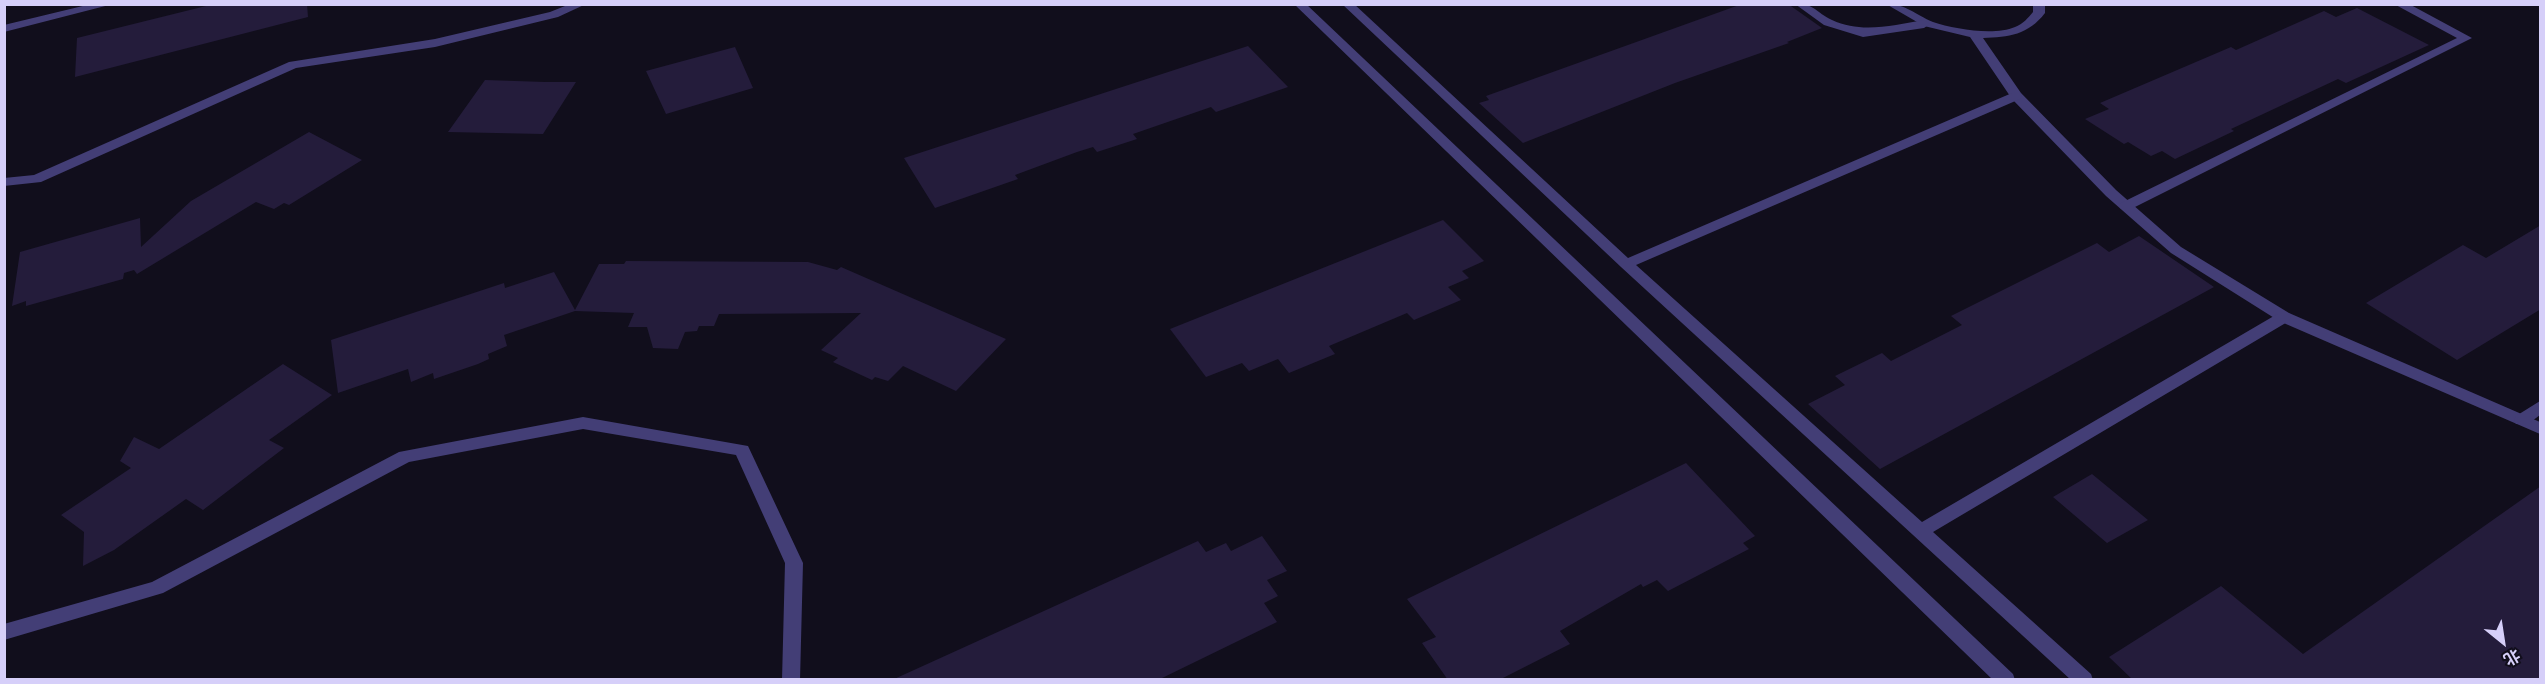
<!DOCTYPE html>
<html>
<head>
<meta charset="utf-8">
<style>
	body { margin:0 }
	#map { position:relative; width:2545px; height:684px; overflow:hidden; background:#110e1c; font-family:Manrope,"Noto Sans SC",sans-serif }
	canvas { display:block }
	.frame { position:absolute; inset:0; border:6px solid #d6cff9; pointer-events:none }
	.north { position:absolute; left:2473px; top:612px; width:60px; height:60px; -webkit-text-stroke:4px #110e1c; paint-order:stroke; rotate:150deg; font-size:16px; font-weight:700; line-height:24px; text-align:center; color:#d6cff9 }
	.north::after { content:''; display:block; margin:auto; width:21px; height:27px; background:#d6cff9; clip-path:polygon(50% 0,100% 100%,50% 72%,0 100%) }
</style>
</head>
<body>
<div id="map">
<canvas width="2545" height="684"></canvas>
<div class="frame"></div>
<div class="north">北</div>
</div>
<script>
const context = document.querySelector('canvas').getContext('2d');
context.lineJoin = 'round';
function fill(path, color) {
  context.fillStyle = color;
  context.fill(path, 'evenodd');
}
fill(new Path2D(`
	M214 4H307L308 17 75 77 77 38Z
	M1742 4H1788L1822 28 1787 42 1789 43 1675 83 1523 143 1479 103 1489 100 1486 96Z
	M2357 8 2429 45 2346 83 2338 79 2231 129 2234 131 2175 159 2162 151 2151 156 2128 142 2124 144 2085 119 2109 109 2100 103 2231 47 2236 50 2324 11 2336 17Z
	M1248 46 1288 87 1216 112 1211 107 1133 134 1137 139 1097 152 1093 147 1077 152 1015 175 1018 179 935 208 904 158Z
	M735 47 753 88 666 114 646 71Z
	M485 80 545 82H576L543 134 448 132Z
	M309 132 362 160 289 205 284 203 274 209 256 202 137 274 134 270 124 273 123 279 26 306V301L12 306 20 252 140 218 141 247 191 201Z
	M1443 220 1484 261 1462 271 1469 278 1448 287 1461 300 1414 320 1407 313 1329 346 1335 354 1289 373 1278 359 1249 371 1242 363 1206 377 1170 329Z
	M2541 225V309L2457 360 2366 303 2463 245 2486 258Z
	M2139 236 2214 287 1880 469 1808 404 1845 385 1835 376 1882 353 1891 361 1962 325 1951 316 2097 243 2109 252Z
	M626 261 808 262 837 270 841 267 1006 339 956 391 903 366 888 381 875 377 872 380 833 362 838 358 821 350 861 313 719 314 714 326H699L697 331 685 332 678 349 653 348 647 327H628L634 313 575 311 504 335 507 346 488 354 489 359 478 364 434 379 433 373 411 382 408 369 338 393 331 340 504 283 505 288 554 272 575 310 599 264H624Z
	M283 364 332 395 269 440 284 448 203 510 186 499 114 550 83 566 84 532 61 515 131 468 120 461 134 437 159 449Z
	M1686 463 1755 536 1743 543 1749 549 1668 591 1657 580 1643 587 1641 584 1560 631 1570 644 1499 680H1448L1422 643 1436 637 1407 599Z
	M2092 474 2148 520 2107 543 2053 497Z
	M2541 486V680H2133L2109 657 2221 586 2303 654Z
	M1262 536 1287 571 1267 580 1278 596 1264 603 1277 622 1158 680H892L1198 541 1206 552 1226 543 1231 551Z`), '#241c3b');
fill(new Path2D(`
	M91 4H113L4 32V25Z
	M1886 4C1906 4 1914 14 1933 22 1954 29 1994 36 2015 27 2023 24 2028 18 2033 12V4H2045V13C2028 35 2009 37 1983 38L2021 93 2116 190 2181 247 2289 313 2540 422V434L2279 321 2171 253 2106 196 2012 99 1970 37 1924 26Z`), '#433e76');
fill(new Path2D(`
	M570 4H586L558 17 435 47 296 68 41 182 4 186V178L34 175 289 62 435 39 550 12Z
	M1294 4H1306L2013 674 2015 680H1993Z
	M1342 4H1354L1628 258 2012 93H2020L2022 96 2020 99 1636 265 1922 522 2279 313H2289L2291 317 2289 321 1933 532 2091 674 2093 680H2071L1621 267Z
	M1795 4C1816 4 1815 12 1832 20 1862 34 1893 25 1924 20L1930 24 1924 28 1863 37 1824 25Z
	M2394 4H2409L2472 38 2131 209H2121L2119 206 2121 203 2457 38Z
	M2540 401V415L2528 424H2516L2514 420 2516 416Z
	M583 417 748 446 803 563 800 680H782L785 563 736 455 583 429 409 462 163 593 4 640V624L152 582 399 452Z`), '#433e76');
</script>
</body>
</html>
